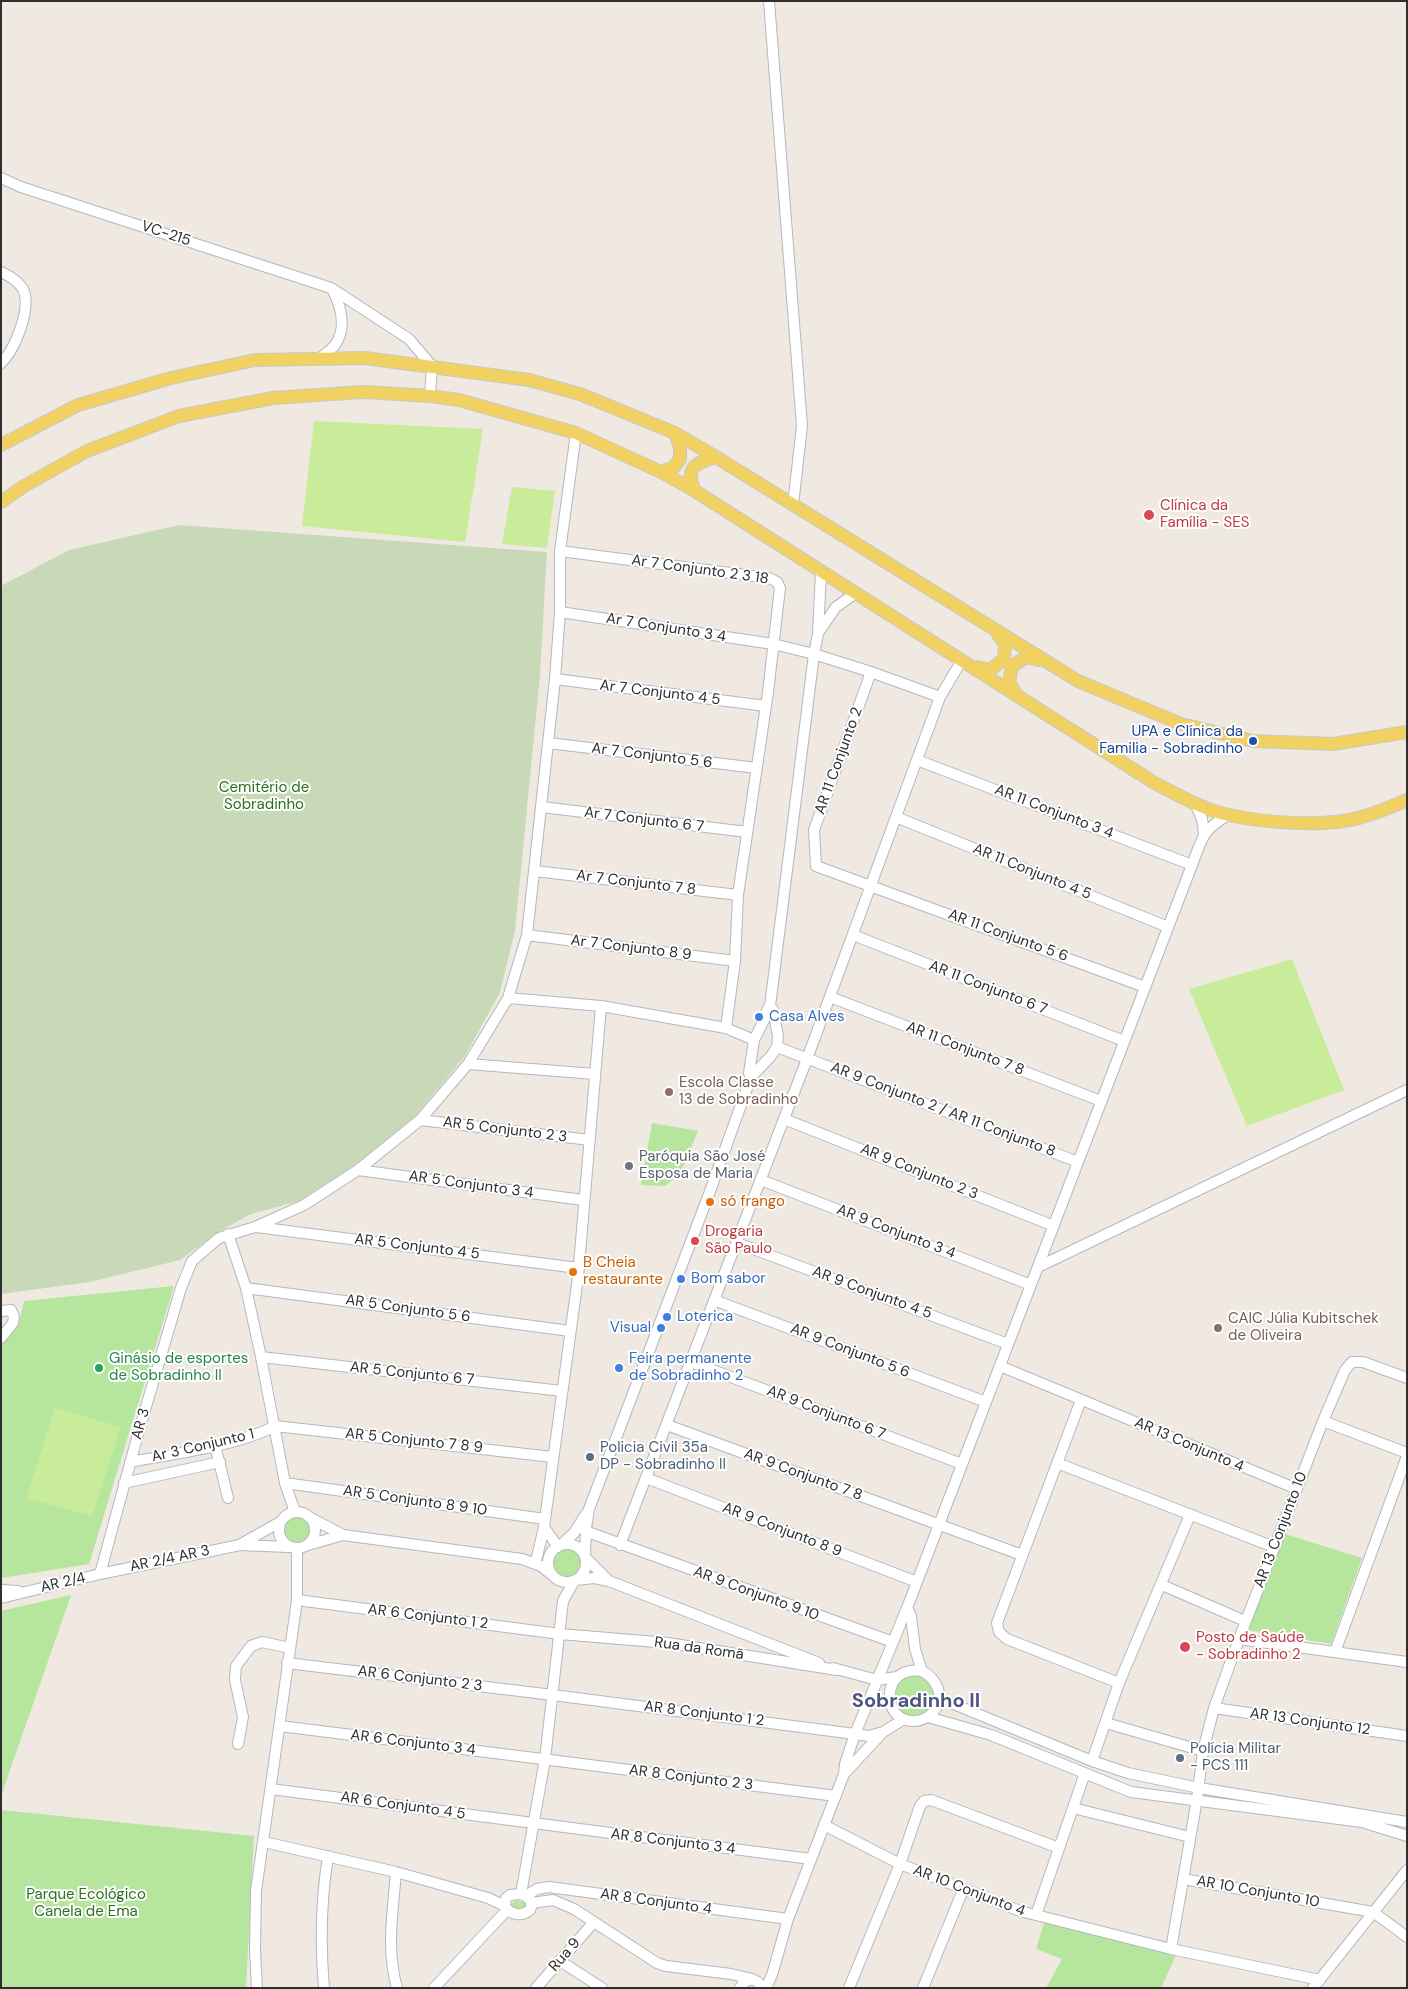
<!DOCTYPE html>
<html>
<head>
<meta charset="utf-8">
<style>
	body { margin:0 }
	#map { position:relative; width:1408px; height:1989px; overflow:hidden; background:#efe9e1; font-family:"DM Sans",sans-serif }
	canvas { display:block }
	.frame { position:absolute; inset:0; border:2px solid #2e2e2e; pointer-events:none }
</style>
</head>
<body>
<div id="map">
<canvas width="1408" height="1989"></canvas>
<div class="frame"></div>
</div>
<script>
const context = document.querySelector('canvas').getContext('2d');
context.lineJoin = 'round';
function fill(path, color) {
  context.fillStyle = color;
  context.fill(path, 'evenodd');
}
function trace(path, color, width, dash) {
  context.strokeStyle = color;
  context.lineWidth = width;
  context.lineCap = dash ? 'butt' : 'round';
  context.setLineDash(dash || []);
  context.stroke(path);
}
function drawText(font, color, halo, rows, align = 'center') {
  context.font = font + ' "DM Sans",sans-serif';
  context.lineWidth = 4;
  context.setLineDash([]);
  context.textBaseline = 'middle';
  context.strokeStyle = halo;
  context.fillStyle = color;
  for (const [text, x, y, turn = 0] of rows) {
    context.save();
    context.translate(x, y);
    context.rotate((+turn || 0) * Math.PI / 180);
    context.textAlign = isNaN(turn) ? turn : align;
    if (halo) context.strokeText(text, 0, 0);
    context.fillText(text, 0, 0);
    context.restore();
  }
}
fill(new Path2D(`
	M652 1123 698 1131 680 1174 665 1186 641 1185Z
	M174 1286 89 1564 1 1578V1344L20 1318 24 1301Z
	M280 1530a15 15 0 1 1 30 0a15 15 0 1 1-30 0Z
	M1285 1534 1362 1558 1331 1644 1247 1630Z
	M553 1563a14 14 0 1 1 28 0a14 14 0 1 1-28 0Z
	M71 1595 1 1796V1611Z
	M914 1673 931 1681 936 1699 926 1715 908 1717 894 1705C894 1682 894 1682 914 1673Z
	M1 1810 254 1836 246 1988H1Z
	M516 1900 527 1903V1910H513L510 1905Z
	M1044 1923 1176 1955 1161 1988H1046L1062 1959 1036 1949Z`), '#b6e59e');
fill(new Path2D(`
	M179 525 547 552 540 675 515 931 500 992 465 1056 416 1115 362 1160 299 1201 251 1214 220 1231 180 1260 90 1282 1 1294V586L69 550Z`), '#c8d9b8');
fill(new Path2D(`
	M314 421 483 429 465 542 302 526Z
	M512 487 555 491 547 548 502 544Z
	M1292 959 1344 1090 1247 1126 1189 989Z
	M55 1408 121 1427 92 1516 26 1498Z`), '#c9ec9a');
const minor = new Path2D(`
	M769 1 802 426 793 505
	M1 178 21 187 331 288 409 339 432 366 430 396
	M1 272C10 276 18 281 23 289 32 308 15 350 1 363
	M320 358C325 354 331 350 335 345 347 328 341 306 332 289
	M560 551 769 578 777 582 780 588 768 692 738 895 735 961 726 1028
	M560 612 773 644 814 654 871 672
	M818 633 836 607 856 593
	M555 679 766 706
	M940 697 871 672 814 830 816 866 1145 987
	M548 743 757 768
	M917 760 1192 865
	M1195 803 1202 819 1204 833
	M542 807 747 832
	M896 817 1168 927
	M535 871 738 895
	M527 935 735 961
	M853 935 1124 1041
	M830 997 1101 1101
	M508 998 601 1006 726 1028 754 1040
	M777 1047 1078 1162
	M468 1064 595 1074
	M751 1077 771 1056 777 1047 778 1036 773 1010 770 1006
	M784 1119 1054 1226
	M420 1120 590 1140
	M358 1170 583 1200
	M761 1180 1031 1285
	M256 1227 578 1268
	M228 1234 246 1288 261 1357 285 1483 295 1512
	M737 1243 1008 1344
	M1038 1267 1407 1090
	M246 1288 570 1331
	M714 1300 986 1402
	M1 1311 11 1310 14 1317 13 1323 1 1338
	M261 1357 562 1391
	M691 1362 962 1464
	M1000 1366 1297 1489
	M1081 1400 997 1623 999 1632 1007 1639 1119 1683
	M1323 1421 1407 1453
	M667 1425 1022 1555
	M275 1426 553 1457
	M215 1445 228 1498
	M130 1462C173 1454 237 1446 275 1426
	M1057 1463 1274 1547
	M646 1478 917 1582
	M124 1483 220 1462
	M285 1483 545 1519
	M279 1530a18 18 0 1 1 36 0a18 18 0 1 1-36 0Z
	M309 1517 343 1535 522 1559 541 1566 552 1575
	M544 1527 558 1547
	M585 1531 893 1642
	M241 1544 280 1522
	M548 1563a19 19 0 1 1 38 0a19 19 0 1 1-38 0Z
	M308 1545 343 1535
	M561 1545 574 1533 586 1514
	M620 1545 807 1059 940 697 962 660
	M585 1556 586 1528 589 1509 709 1194 751 1077 749 1073 754 1040 764 1020 767 1010 770 1006 814 654 818 634 821 572
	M537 1557 544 1527 578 1277 601 1006
	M586 1558 608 1580
	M100 1574 140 1427 181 1288 192 1261 219 1238 255 1227 304 1205 358 1170 420 1120 468 1064 508 998 527 935 555 679 560 612V551L576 433
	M576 1580 594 1578 609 1581 819 1663
	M1162 1585 1245 1621
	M1 1590 18 1591
	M1 1598 100 1574 240 1545 288 1547
	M297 1600 560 1634 668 1643 837 1670
	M907 1608 911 1616 915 1649 922 1671C937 1679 946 1697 933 1712 929 1717 923 1720 916 1721 880 1724 880 1664 922 1671
	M1239 1639 1407 1662
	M1335 1652 1407 1456
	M287 1663 553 1695 855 1734 869 1736 883 1732
	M833 1668 877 1680 897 1677
	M939 1698 1092 1761 1128 1773 1199 1788 1407 1822
	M1214 1708 1407 1736
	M928 1717 991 1735 1131 1792 1362 1822 1407 1836
	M1106 1723 1203 1751
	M280 1726 836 1796
	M238 1744 243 1717 235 1680 236 1666 251 1646 262 1642 290 1648
	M1092 1761 1119 1683 1190 1515
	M844 1774 883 1732 904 1719
	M271 1789 811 1859
	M1073 1808 1190 1837
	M824 1825 900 1864 1020 1911 1171 1949 1320 1980
	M264 1842 396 1872 488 1898 505 1906
	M396 1872C393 1911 386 1950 397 1988
	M1183 1879 1373 1912 1407 1937
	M521 1894 545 1759 563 1601 574 1581
	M521 1894C529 1897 534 1902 530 1910 522 1917 510 1915 505 1906L506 1898 510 1895Z
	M526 1896 537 1889 549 1887 788 1919
	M531 1903 553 1900 574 1909 657 1963 666 1966 731 1974 752 1979
	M1036 1915 1085 1773
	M1171 1949 1197 1799 1203 1751 1214 1708 1239 1639 1323 1421 1345 1370 1352 1362H1363L1407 1378
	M560 1961 602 1988
	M257 1988 255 1950 256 1891 297 1600V1549
	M324 1988C320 1943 321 1900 328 1856
	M434 1988 507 1910
	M536 1988 594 1922
	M740 1988C746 1977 757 1977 762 1988
	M766 1988 772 1975 788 1919 844 1774 845 1764 855 1734 907 1608 1192 865C1203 836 1202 830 1230 814
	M849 1988 900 1864 920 1806 924 1801 931 1800 1059 1848
	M923 1988 963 1890
	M1313 1988 1407 1870`);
const major = new Path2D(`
	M1 445 78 405 171 378 255 360 365 358 529 380 580 394 675 433 716 457 1078 681 1181 724 1253 741 1333 744 1407 732
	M661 472 674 467 680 459V447L675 433
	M695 491C684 468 695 463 716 457
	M1 502 24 486 87 451 179 416 273 398 363 392 430 396 459 400 576 433 661 472 695 491 1153 782C1172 792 1191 803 1211 810 1247 822 1312 827 1349 820 1368 817 1389 808 1407 800
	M977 667 990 670 1004 659 1005 644 997 633
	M1016 694 1009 682 1012 666 1026 657 1039 660`);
trace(minor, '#b4b7c1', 12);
trace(major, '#c9c9c9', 14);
trace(minor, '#fff', 10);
trace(major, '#f2d163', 12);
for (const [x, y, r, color] of [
	[1149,515,6,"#e0444e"],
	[1253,741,5,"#1a4fb4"],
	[759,1017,5,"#3f7fe0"],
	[669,1092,5,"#8d6e63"],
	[629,1166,5,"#6b7280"],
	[710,1202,5,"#e8710a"],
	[695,1241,5,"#e0444e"],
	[573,1272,5,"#e8710a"],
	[681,1279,5,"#3f7fe0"],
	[667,1317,5,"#3f7fe0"],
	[661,1328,5,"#3f7fe0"],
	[1218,1328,5,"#8d6e63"],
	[99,1368,5,"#2e9e5b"],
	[619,1368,5,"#3f7fe0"],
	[590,1457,5,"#5c6f8a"],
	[1185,1647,6,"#e0444e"],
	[1180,1758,5,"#5c6f8a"]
]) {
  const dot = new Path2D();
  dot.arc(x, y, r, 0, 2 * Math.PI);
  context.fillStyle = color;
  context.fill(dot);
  trace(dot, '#fff', 2);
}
drawText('15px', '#2e2e2e', '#fff', [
	["VC-215",166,234,18],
	["Ar 7 Conjunto 2 3 18",700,570,8],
	["Ar 7 Conjunto 3 4",666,628,9],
	["Ar 7 Conjunto 4 5",660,693,7],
	["Ar 7 Conjunto 5 6",652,756,7],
	["AR 11 Conjunto 2",839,761,-70],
	["AR 11 Conjunto 3 4",1054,812,21],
	["Ar 7 Conjunto 6 7",644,820,7],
	["AR 11 Conjunto 4 5",1032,872,22],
	["Ar 7 Conjunto 7 8",636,883,7],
	["AR 11 Conjunto 5 6",1008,936,20],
	["Ar 7 Conjunto 8 9",631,948,7],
	["AR 11 Conjunto 6 7",988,988,21],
	["AR 11 Conjunto 7 8",965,1049,21],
	["AR 9 Conjunto 2 / AR 11 Conjunto 8",943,1110,21],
	["AR 5 Conjunto 2 3",505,1130,7],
	["AR 9 Conjunto 2 3",919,1172,22],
	["AR 5 Conjunto 3 4",471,1185,8],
	["AR 9 Conjunto 3 4",896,1232,21],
	["AR 5 Conjunto 4 5",417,1247,7],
	["AR 9 Conjunto 4 5",872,1293,20],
	["AR 5 Conjunto 5 6",408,1309,8],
	["AR 9 Conjunto 5 6",850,1351,21],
	["AR 5 Conjunto 6 7",412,1374,6],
	["AR 9 Conjunto 6 7",826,1413,21],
	["AR 3",141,1424,-74],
	["AR 5 Conjunto 7 8 9",414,1441,6],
	["AR 13 Conjunto 4",1189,1445,23],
	["Ar 3 Conjunto 1",203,1446,-13],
	["AR 9 Conjunto 7 8",803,1475,20],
	["AR 5 Conjunto 8 9 10",415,1501,8],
	["AR 9 Conjunto 8 9",782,1530,21],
	["AR 13 Conjunto 10",1281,1530,-69],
	["AR 2/4 AR 3",170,1559,-12],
	["AR 2/4",63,1583,-13],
	["AR 9 Conjunto 9 10",756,1594,20],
	["AR 6 Conjunto 1 2",428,1617,7],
	["Rua da Romã",699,1649,8],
	["AR 6 Conjunto 2 3",420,1679,7],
	["AR 8 Conjunto 1 2",704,1714,7],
	["AR 13 Conjunto 12",1310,1722,8],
	["AR 6 Conjunto 3 4",413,1743,7],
	["AR 8 Conjunto 2 3",691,1778,7],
	["AR 6 Conjunto 4 5",403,1806,8],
	["AR 8 Conjunto 3 4",673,1842,7],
	["AR 10 Conjunto 4",969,1891,21],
	["AR 10 Conjunto 10",1258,1892,10],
	["AR 8 Conjunto 4",656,1902,8],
	["Rua 9",565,1955,-49]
]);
drawText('15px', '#be3a42', '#fff', [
	["Clínica da",1160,506],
	["Família - SES",1160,523],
	["Drogaria",705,1232],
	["São Paulo",705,1249],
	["Posto de Saúde",1196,1638],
	["- Sobradinho 2",1196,1655]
], 'left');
drawText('15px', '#164399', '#fff', [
	["UPA e Clínica da",1243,732],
	["Familia - Sobradinho",1243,749]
], 'right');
drawText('15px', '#2c6e1b', '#fff', [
	["Cemitério de",264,788],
	["Sobradinho",264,805],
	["Parque Ecológico",86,1895],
	["Canela de Ema",86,1912]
]);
drawText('15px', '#366cbe', '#fff', [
	["Casa Alves",769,1017],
	["Bom sabor",691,1279],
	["Loterica",677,1317],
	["Visual",651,1328,"right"],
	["Feira permanente",629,1359],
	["de Sobradinho 2",629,1376]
], 'left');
drawText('15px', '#785e54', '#fff', [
	["Escola Classe",679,1083],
	["13 de Sobradinho",679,1100],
	["CAIC Júlia Kubitschek",1228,1319],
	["de Oliveira",1228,1336]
], 'left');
drawText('15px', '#5b616d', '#fff', [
	["Paróquia São José",639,1157],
	["Esposa de Maria",639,1174]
], 'left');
drawText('15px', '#c56008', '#fff', [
	["só frango",720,1202],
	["B Cheia",583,1263],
	["restaurante",583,1280]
], 'left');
drawText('15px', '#27864d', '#fff', [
	["Ginásio de esportes",109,1359],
	["de Sobradinho II",109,1376]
], 'left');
drawText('15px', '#4e5e75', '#fff', [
	["Policia Civil 35a",600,1448],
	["DP - Sobradinho II",600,1465],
	["Polícia Militar",1190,1749],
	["- PCS 111",1190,1766]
], 'left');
drawText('bold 20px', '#4d5680', '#fff', [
	["Sobradinho II",916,1702]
]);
</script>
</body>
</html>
